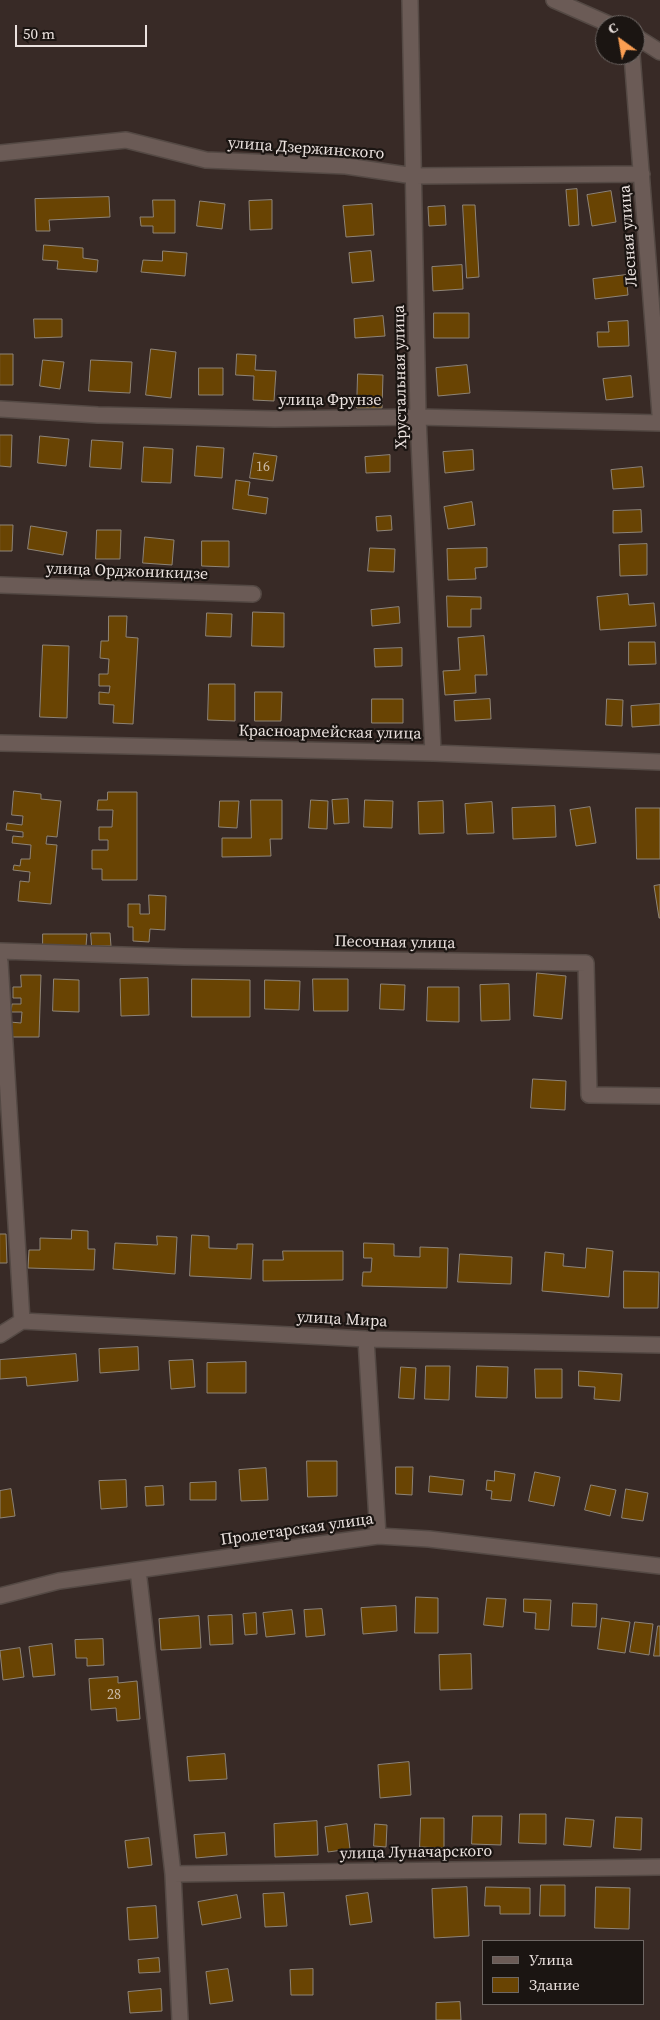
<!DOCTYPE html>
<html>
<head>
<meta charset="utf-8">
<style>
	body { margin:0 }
	#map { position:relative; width:660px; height:2020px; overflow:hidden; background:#382a26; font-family:"Source Serif 4",serif }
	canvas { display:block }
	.legend { position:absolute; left:482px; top:1940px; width:162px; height:65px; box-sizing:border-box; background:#1b1512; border:1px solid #6e6764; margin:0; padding:6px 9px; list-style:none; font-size:15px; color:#ebe2df }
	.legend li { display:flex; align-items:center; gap:10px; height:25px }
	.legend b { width:25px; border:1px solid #6e6764 }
	.north { position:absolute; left:595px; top:15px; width:50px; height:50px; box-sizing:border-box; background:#1b1512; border:1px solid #6e6764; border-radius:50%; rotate:328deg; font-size:14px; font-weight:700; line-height:20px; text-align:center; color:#ebe2df }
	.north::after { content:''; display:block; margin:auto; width:18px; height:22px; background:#fb9e52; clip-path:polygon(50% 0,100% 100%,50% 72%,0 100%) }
	.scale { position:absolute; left:15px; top:25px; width:132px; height:22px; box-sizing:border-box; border:2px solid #ebe2df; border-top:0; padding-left:6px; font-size:15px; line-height:18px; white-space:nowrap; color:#ebe2df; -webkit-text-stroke:4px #1b1512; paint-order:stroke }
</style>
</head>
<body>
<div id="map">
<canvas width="660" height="2020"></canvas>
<ul class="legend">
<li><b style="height:6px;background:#6b5b56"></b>Улица</li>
<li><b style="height:14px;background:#694403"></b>Здание</li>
</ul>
<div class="north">С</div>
<div class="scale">50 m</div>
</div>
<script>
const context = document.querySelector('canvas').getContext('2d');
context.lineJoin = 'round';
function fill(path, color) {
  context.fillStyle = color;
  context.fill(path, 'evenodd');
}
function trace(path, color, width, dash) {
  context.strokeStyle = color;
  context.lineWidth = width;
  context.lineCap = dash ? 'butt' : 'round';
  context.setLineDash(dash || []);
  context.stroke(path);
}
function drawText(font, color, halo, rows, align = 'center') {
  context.font = font + ' "Source Serif 4",serif';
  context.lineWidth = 4.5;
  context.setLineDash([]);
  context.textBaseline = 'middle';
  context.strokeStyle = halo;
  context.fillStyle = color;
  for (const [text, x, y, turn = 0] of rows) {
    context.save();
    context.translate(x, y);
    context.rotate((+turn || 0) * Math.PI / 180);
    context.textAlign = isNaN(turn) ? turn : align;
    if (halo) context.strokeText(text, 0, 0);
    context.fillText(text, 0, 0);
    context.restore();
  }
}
const building = new Path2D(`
	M577 189 579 225 569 226 566 190Z
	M611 191 616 222 592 226 587 195Z
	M109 197 110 217 49 220 50 231H36L35 199Z
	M153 200H175V233H153V226H141L140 217H153Z
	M272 200V229L250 230 249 201Z
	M200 201 225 204 222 229 197 226Z
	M372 204 374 235 346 237 343 206Z
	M463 205H475L479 277 467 278Z
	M445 206 446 225 429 226 428 207Z
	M44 245 83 248V258L98 260 97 272 57 269 58 261 43 260Z
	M163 251 187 253 185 276 141 272 143 260 162 261Z
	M371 251 374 281 352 283 349 253Z
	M462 265 463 289 433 291 432 267Z
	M626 275 628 295 595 299 593 279Z
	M434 313H469V338H434Z
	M383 316 385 336 355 338 354 319Z
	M34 319H62V337L35 338Z
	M628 321 629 346 598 347 597 332H609L608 322Z
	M151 349 176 352 171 398 146 395Z
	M0 354H13V385H0Z
	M237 354 256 355 255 370 276 371 274 401 253 400 254 376 236 375Z
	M43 360 64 362 60 389 40 386Z
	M91 360 132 362 130 393 89 391Z
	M467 365 470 393 438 396 436 368Z
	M199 368H223V395H199Z
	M358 374 383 375 382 408H357Z
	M631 376 633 397 606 400 603 379Z
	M0 435H12L11 467 0 466Z
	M40 436 69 439 66 466 38 463Z
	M92 440 123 442 121 469 90 467Z
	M197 446 224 448 222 478 195 476Z
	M144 447 173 449 171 483 142 482Z
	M473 450 474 470 445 473 443 452Z
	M254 453 277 456 273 481 250 478Z
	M390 455V472L366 473 365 457Z
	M642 467 644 487 613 489 611 470Z
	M236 480 250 482 248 495 268 498 266 514 233 509Z
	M472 502 475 525 448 529 444 507Z
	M641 510 642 532 613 533V511Z
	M391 516 392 530 377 531 376 517Z
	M0 525H13L12 551H0Z
	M31 526 67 532 63 555 28 549Z
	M97 530H121L120 559H96Z
	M145 537 174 540 172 565 143 563Z
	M202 541H229V567L202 566Z
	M647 544V575L620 576 619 545Z
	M370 548 395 549 394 572 368 571Z
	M487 548V567L475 568 476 579 448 580 447 549Z
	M628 594 629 605 654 603 656 626 600 630 597 597Z
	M447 596 481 597V609H471V627H448Z
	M399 607 400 623 372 626 371 610Z
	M253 612 284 613V647L252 646Z
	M207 613 232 614 231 637 206 636Z
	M109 616H127L126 637 138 638 133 724 113 723 114 705 99 704V692L109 693 110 686H99V674H108L109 659 100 658 101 641H108Z
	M484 636 487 675H475L476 693 445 695 443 671 460 670 458 638Z
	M629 642H655L656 664 629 665Z
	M43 645 69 646 67 718 40 717Z
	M402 648V666L375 667 374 649Z
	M209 684H235V721L208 720Z
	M255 692H282L281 721H255Z
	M372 699H403V723H372Z
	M490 699 491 719 455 721 454 701Z
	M607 699 623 700 622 726 606 725Z
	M660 704V725L632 727 631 706Z
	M14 791 41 794V799L61 801 57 837 47 836 46 844 57 845 51 904 18 901 20 881 29 882 30 872 13 870 14 865 20 866 21 859H30L31 845 12 843 13 836 23 837V832L6 830 7 823 22 825 23 816 12 815Z
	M108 792H137V880H102V869H92V850H108V840H99V827H112L113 810H97L98 800H107Z
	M348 799 349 823 334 824 332 800Z
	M251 800H282V839H270L271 856 222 857V838H251Z
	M311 800 328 801 327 829 309 828Z
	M365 800 393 801 392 828 364 827Z
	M220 801H239L237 828 219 827Z
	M443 801 444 833 419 834 418 802Z
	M492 802 494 833 467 834 465 804Z
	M555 806 556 837 513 839 512 808Z
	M590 807 596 843 576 846 570 810Z
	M636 808H660V859H637Z
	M660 885V918H659L654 886Z
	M149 895 166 896 165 930 150 929 149 942 133 941V927H128V904H140V914H149Z
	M91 933H110L111 946H92Z
	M43 934H87L86 946H43Z
	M537 973 566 976 562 1019 534 1016Z
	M21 975H41L39 1037H9L10 1022 21 1023 22 1012H11L12 1004H21V998H13V987H21Z
	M148 978 149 1015 121 1016 120 979Z
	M54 979 79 980V1012L53 1011Z
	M192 979 250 980V1017H192Z
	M313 979H348V1011H314Z
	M265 980 300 981 299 1010 265 1009Z
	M381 984 405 985 404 1010 380 1009Z
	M509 984 510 1020 481 1021 480 985Z
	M428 987H459V1022L427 1021Z
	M533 1079 566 1081 565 1110 531 1108Z
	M72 1230 88 1231V1249H95L94 1270 28 1268 29 1250H40V1238L71 1239Z
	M0 1234H6L7 1263H0Z
	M192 1235 209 1236V1248L237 1249V1244H253L251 1279 190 1276Z
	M157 1236 177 1237 175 1274 113 1269 115 1243 157 1245Z
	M364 1243 394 1244V1256L420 1257V1247L448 1248 447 1288 362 1286 363 1272H371L372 1258H364Z
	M587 1248 613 1251 609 1297 542 1291 545 1252 564 1254 563 1266 585 1268Z
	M283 1251H343V1280L263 1281V1260H283Z
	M460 1254 512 1257 511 1284 458 1282Z
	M624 1271 659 1272 658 1308H624Z
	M138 1347 139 1370 100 1373 99 1349Z
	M76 1354 78 1381 27 1386 26 1377 0 1379V1360Z
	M193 1360 195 1387 171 1389 169 1361Z
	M246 1362V1393H207V1363Z
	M426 1366H450L449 1400 425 1399Z
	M477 1366 508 1367 507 1398 476 1397Z
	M401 1367 416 1368 414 1399 399 1398Z
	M535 1369H562V1398H536Z
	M579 1371 622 1374 620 1401 594 1399 595 1387 579 1386Z
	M307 1461H337V1496L308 1497Z
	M396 1467H413L412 1495 396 1494Z
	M266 1468 268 1500 241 1501 239 1470Z
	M495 1471 515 1474 511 1501 491 1499 492 1491 486 1490 487 1480 494 1481Z
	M535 1472 560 1477 554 1506 529 1501Z
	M430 1476 464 1480 462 1495 429 1492Z
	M126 1480 127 1507 101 1509 99 1481Z
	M216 1482V1500H190V1483Z
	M591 1485 616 1490 610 1516 585 1510Z
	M163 1486 164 1505 146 1506 145 1487Z
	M11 1489 15 1516 0 1518V1491Z
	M626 1489 648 1493 643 1521 622 1518Z
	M416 1597 438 1598V1633H415Z
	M487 1598 506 1599 503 1627 484 1625Z
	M524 1599 551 1600 549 1630 535 1629 536 1613 524 1612Z
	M573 1603 597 1604 596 1627 572 1626Z
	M396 1606 397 1631 363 1634 361 1608Z
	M322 1609 325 1635 306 1637 304 1610Z
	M292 1610 295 1634 266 1637 263 1613Z
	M256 1613 257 1634 245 1635 243 1614Z
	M232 1615 233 1644 210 1645 208 1616Z
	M199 1616 201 1648 161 1650 159 1619Z
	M602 1618 630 1622 625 1653 598 1649Z
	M635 1622 653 1624 649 1655 630 1652Z
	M658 1626H660V1656H654Z
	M103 1639 104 1665 87 1666V1658H76L75 1640Z
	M52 1644 55 1675 33 1677 29 1647Z
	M20 1648 24 1677 3 1680 0 1651Z
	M471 1654 472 1689 440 1690 439 1655Z
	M118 1677V1683L137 1681 140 1719 117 1721 116 1708 91 1710 89 1679Z
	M225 1754 227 1779 189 1781 187 1757Z
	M409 1762 411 1795 380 1798 378 1765Z
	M520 1814H546V1844L519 1843Z
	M473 1816H502L501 1845 472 1844Z
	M616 1817 642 1818 641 1850 614 1848Z
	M421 1818H444V1848L420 1847Z
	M566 1818 594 1820 591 1847 564 1845Z
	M317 1821 318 1855 275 1857 274 1824Z
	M347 1824 350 1849 328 1852 325 1827Z
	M375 1824 387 1825 386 1847 374 1846Z
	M225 1833 227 1855 196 1858 194 1835Z
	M149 1838 152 1865 128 1868 125 1841Z
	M541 1885H565V1916H540Z
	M467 1887 469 1936 434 1938 432 1889Z
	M486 1887 530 1888V1914H500V1906H485Z
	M596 1887 630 1888 629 1929 595 1928Z
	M284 1893 287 1926 265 1927 263 1894Z
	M368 1893 372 1922 350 1925 346 1896Z
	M237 1895 241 1918 202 1925 198 1902Z
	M156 1906 158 1938 129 1940 127 1908Z
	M159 1958 160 1972 139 1973 138 1960Z
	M228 1969 233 2001 210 2004 206 1972Z
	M313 1969V1995H291L290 1970Z
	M161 1989 162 2011 130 2013 128 1992Z
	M460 2002 461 2020H436V2003Z`);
fill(building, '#694403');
trace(building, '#8e8477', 1);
const minor = new Path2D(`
	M410 0 418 417 433 753
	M554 0 611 25
	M635 36 660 52
	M632 55 660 414
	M0 153 126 140 206 160 346 166 414 176 642 174
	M0 409 98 415 275 419 418 417 660 423
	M0 585 253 594
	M0 743 433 753 660 762
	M0 951 184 957 586 963 589 1095 660 1096
	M0 962 22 1321
	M0 1335 22 1321 366 1339 660 1345
	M366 1339 378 1536
	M138 1570 173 1874 180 2020
	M0 1596 59 1581 378 1536 429 1539 660 1566
	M173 1874 660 1867`);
trace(minor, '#544944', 18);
trace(minor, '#6b5b56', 15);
drawText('14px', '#cabaa8', null, [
	["16",263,467],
	["28",114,1695]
]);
drawText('16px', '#ebe2df', '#1b1512', [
	["улица Дзержинского",306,149,4],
	["Лесная улица",629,236,-94],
	["Хрустальная улица",401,377,-91],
	["улица Фрунзе",330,401],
	["улица Орджоникидзе",127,572,2],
	["Красноармейская улица",330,733,1],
	["Песочная улица",395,943,1],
	["улица Мира",342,1320,3],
	["Пролетарская улица",297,1530,-8],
	["улица Луначарского",416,1853,-1]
]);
</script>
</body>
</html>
